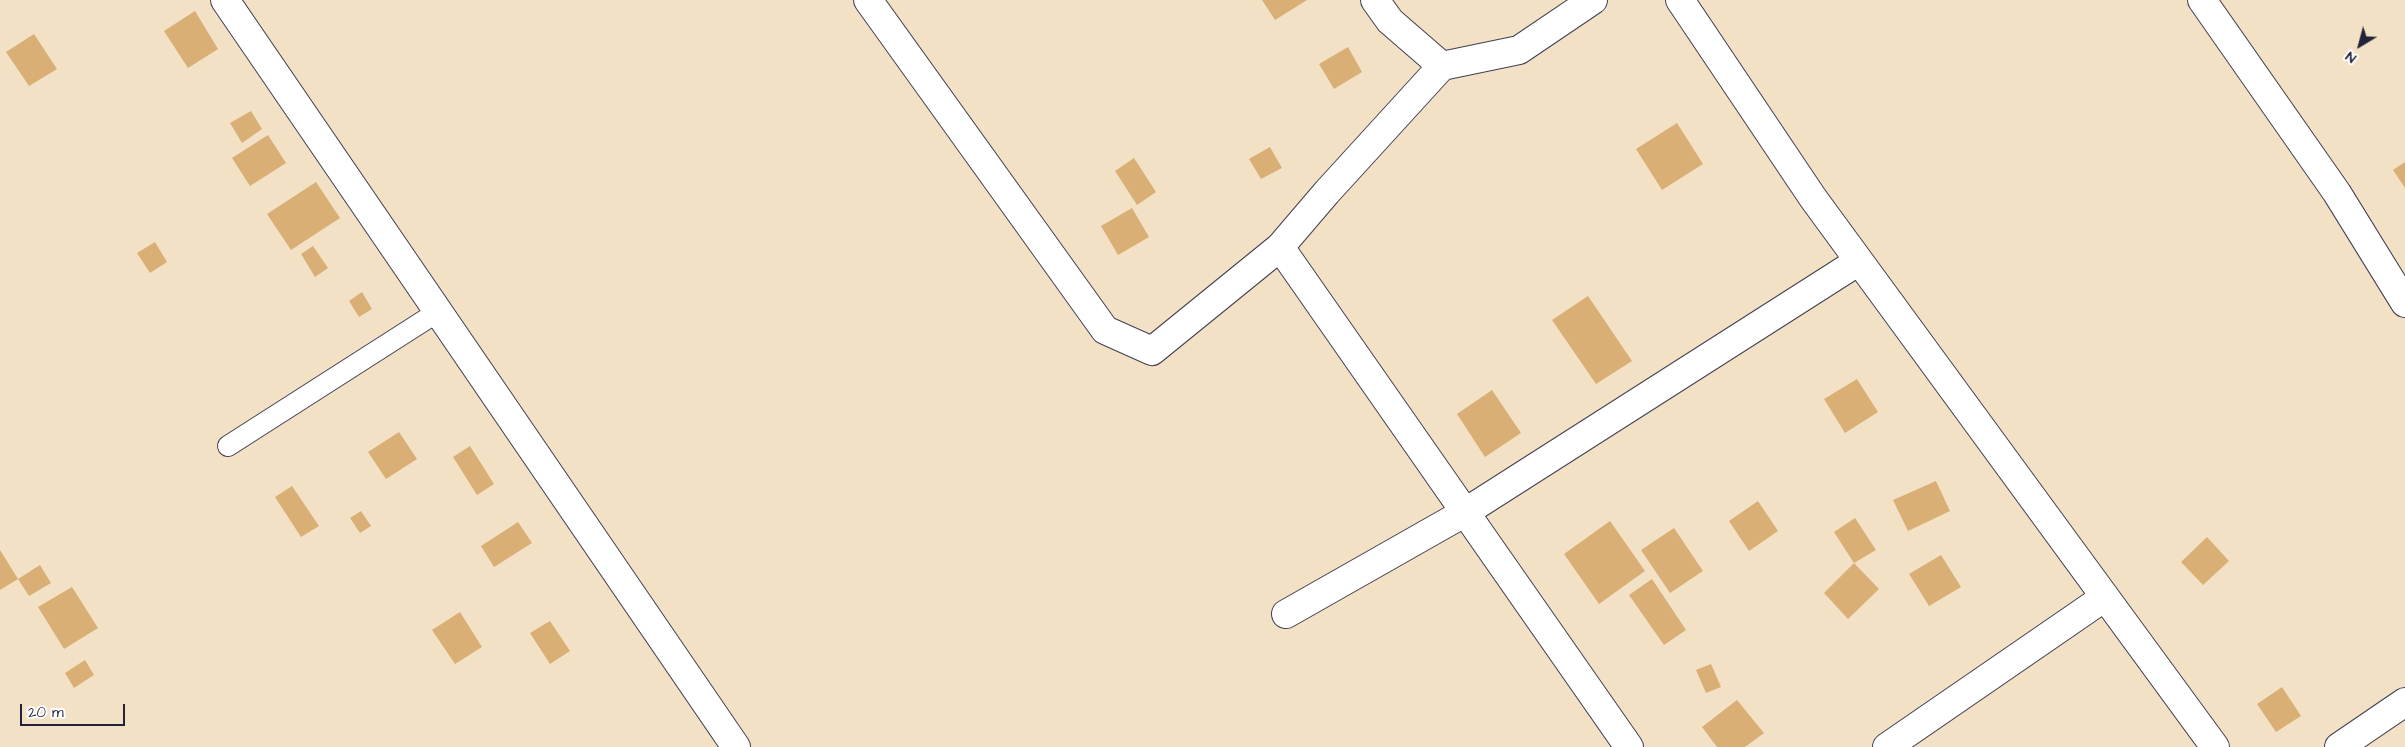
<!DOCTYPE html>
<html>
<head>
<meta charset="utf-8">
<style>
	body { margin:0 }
	#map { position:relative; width:2405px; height:747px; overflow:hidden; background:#f3e1c6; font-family:"Architects Daughter",sans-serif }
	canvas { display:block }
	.north { position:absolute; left:2335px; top:20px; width:50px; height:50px; -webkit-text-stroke:4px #fff; paint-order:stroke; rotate:217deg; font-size:14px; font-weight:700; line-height:20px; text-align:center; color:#22223b }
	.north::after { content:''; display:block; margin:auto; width:18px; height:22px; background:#22223b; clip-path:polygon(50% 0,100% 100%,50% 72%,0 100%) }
	.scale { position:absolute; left:20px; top:704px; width:105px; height:22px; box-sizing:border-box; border:2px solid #22223b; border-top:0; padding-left:6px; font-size:15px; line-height:18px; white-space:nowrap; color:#22223b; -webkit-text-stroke:4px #fff; paint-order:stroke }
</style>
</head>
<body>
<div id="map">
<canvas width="2405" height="747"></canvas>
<div class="north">N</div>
<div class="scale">20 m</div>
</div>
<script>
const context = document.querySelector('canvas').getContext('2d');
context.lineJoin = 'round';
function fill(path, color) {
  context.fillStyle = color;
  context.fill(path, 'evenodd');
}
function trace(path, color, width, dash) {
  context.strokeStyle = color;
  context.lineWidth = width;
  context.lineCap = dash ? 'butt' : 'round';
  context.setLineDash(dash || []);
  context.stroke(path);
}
fill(new Path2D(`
	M1262 0H1307L1275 20Z
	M195 11 218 49 188 68 164 31Z
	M34 34 57 69 29 86 6 52Z
	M1348 47 1362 72 1334 89 1319 64Z
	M251 111 262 129 242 143 230 123Z
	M1677 123 1703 164 1662 190 1636 149Z
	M268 135 286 163 250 186 232 158Z
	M1270 147 1282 168 1261 179 1249 159Z
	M1134 158 1156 192 1137 205 1115 171Z
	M2405 162V188L2393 170Z
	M316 182 340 218 291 250 267 214Z
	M1132 208 1149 237 1118 255 1101 226Z
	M155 242 167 262 150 273 137 253Z
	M313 246 328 268 315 277 301 254Z
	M362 292 372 309 359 317 349 301Z
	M1588 296 1632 361 1596 384 1552 320Z
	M1857 379 1878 412 1845 433 1824 399Z
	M1492 390 1521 433 1485 457 1457 414Z
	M399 432 417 459 386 479 368 452Z
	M470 446 494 484 477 495 453 457Z
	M1936 481 1950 511 1908 531 1893 500Z
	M292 486 319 526 301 537 275 497Z
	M1758 501 1778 531 1749 551 1729 521Z
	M361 511 371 526 360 533 350 518Z
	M1855 518 1876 550 1854 563 1834 532Z
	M1610 521 1645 571 1599 604 1564 554Z
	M518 522 532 543 494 567 481 546Z
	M1674 528 1703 571 1670 593 1641 550Z
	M2207 537 2229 561 2203 585 2181 562Z
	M0 550 18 579 0 590Z
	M1941 555 1961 587 1929 606 1909 574Z
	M1854 563 1879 589 1848 619 1824 593Z
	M40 565 51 583 29 596 18 579Z
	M1652 579 1686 630 1664 645 1629 595Z
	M72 587 98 628 64 649 38 607Z
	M460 612 482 647 455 664 432 630Z
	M550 621 570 651 550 664 530 633Z
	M85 660 94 675 74 688 65 673Z
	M1711 664 1721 687 1706 693 1696 670Z
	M2282 687 2301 716 2276 732 2257 704Z
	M1737 700 1764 733 1745 747H1717L1702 727Z`), '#d9af75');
const lane = new Path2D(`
	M228 446 439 311`);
const street = new Path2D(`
	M225 0 736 747
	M868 0 1105 330 1152 351 1280 247 1629 747
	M1375 0 1390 21 1442 66 1519 50 1593 0
	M1680 0 1813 198 2215 747
	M2202 0 2337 193 2405 303
	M1280 247 1327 192 1442 66
	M1286 614 1464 513 1859 261
	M1887 747 2105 597
	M2339 747 2405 702`);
trace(lane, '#413f50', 22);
trace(street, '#413f50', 30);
trace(lane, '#fff', 20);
trace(street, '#fff', 28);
</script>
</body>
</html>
